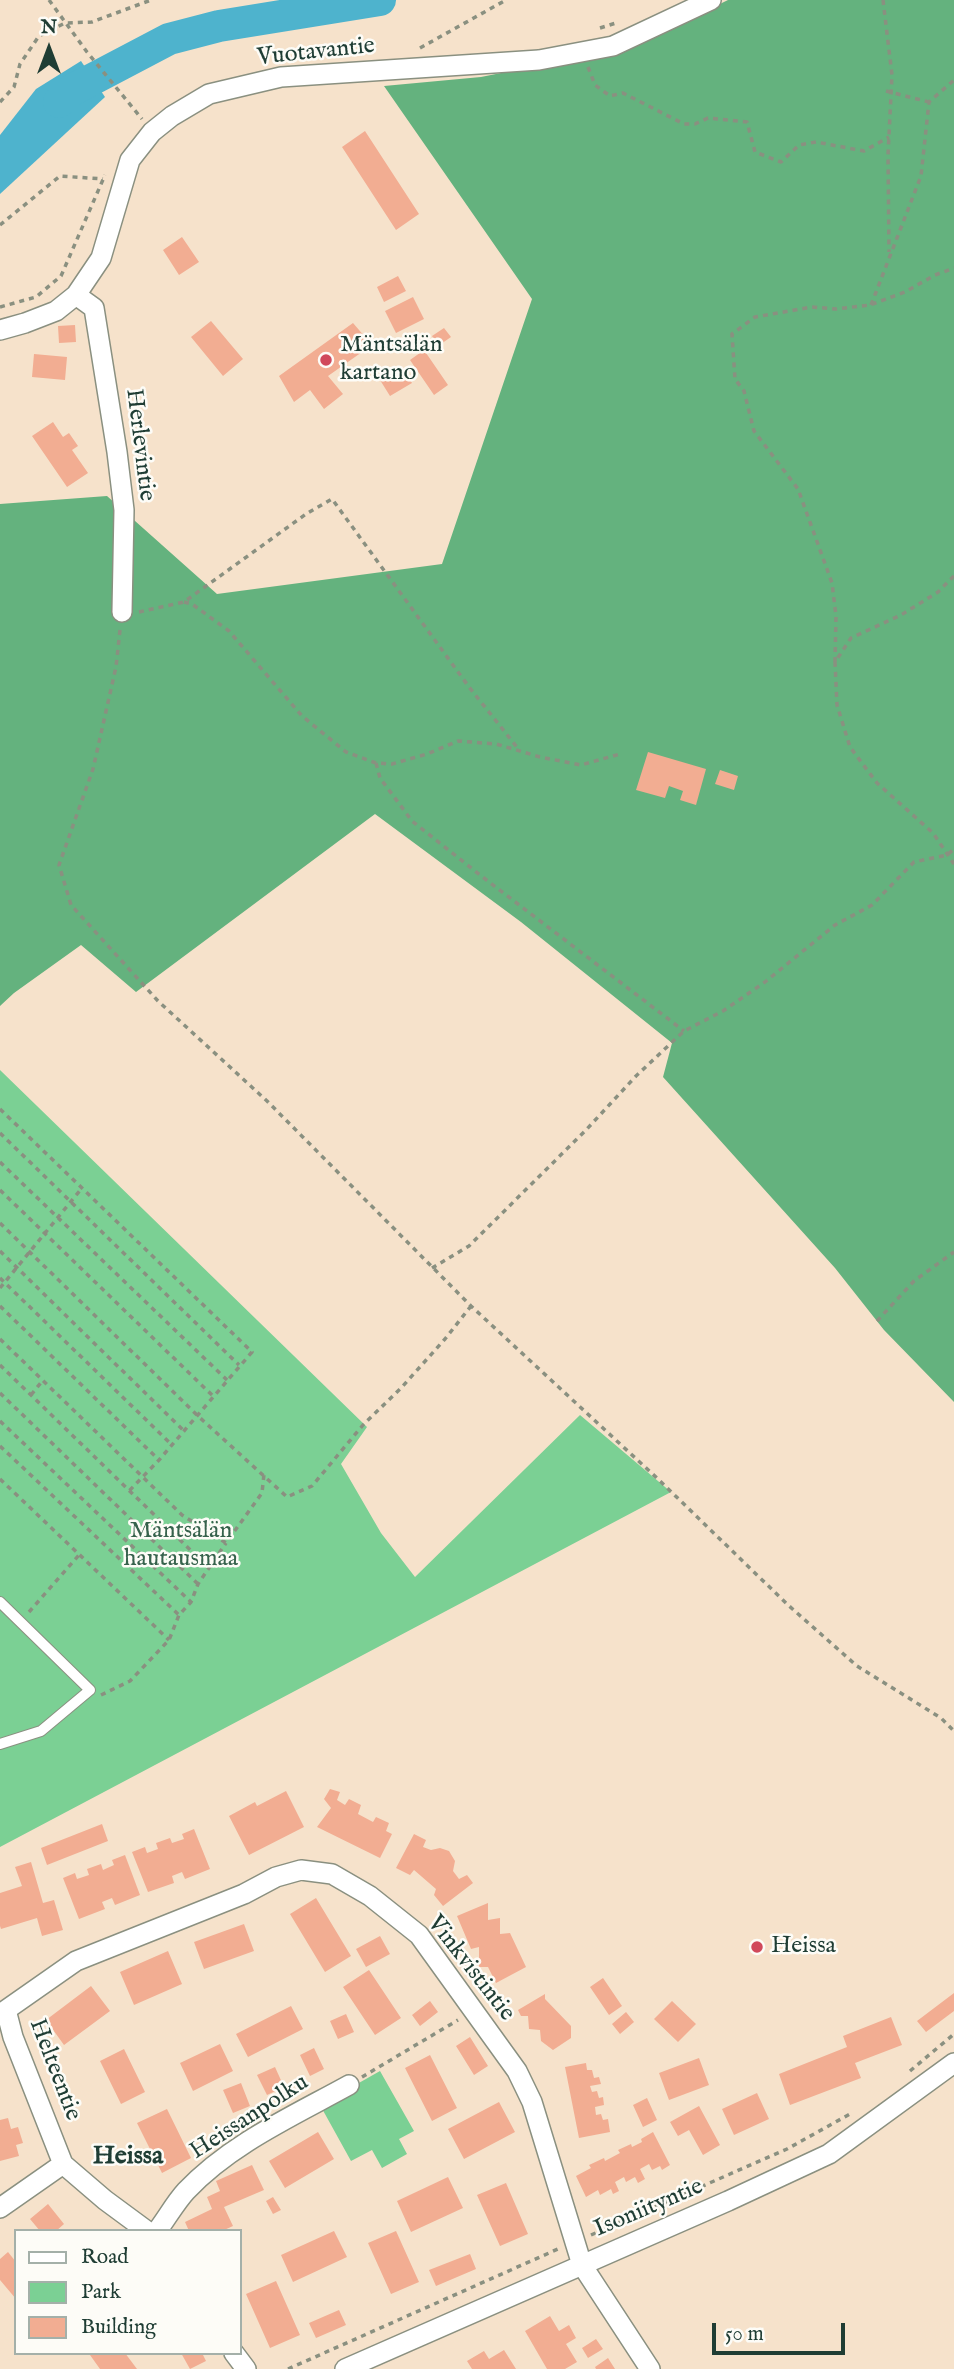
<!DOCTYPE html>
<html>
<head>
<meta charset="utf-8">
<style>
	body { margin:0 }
	#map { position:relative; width:954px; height:2369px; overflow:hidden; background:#f6e2cb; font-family:"IM FELL English",serif }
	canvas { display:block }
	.legend { position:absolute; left:14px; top:2229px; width:228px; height:126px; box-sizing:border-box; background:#fdfcf7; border:2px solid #a4b0a9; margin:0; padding:9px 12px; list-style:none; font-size:21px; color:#1f3d34 }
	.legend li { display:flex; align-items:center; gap:14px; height:35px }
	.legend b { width:35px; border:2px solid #a4b0a9 }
	.north { position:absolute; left:14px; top:14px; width:70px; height:70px; -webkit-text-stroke:5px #fdfcf7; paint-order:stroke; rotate:0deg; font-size:19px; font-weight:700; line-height:28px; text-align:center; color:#1f3d34 }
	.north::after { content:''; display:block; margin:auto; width:24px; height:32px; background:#1f3d34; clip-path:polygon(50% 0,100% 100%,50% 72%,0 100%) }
	.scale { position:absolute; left:712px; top:2323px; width:133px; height:32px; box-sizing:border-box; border:4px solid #1f3d34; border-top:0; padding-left:9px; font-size:21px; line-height:24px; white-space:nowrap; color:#1f3d34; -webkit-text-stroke:5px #fdfcf7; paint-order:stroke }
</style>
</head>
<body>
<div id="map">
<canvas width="954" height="2369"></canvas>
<ul class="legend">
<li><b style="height:9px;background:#fff"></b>Road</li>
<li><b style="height:19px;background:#7bd094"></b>Park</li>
<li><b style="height:19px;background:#f2ad92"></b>Building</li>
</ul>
<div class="north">N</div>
<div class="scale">50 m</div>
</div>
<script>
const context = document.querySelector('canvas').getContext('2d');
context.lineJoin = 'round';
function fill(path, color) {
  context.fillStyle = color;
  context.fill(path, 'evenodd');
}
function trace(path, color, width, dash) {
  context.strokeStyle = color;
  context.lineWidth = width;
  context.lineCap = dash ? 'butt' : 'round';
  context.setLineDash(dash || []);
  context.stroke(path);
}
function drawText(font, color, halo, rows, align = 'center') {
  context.font = font + ' "IM FELL English",serif';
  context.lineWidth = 5;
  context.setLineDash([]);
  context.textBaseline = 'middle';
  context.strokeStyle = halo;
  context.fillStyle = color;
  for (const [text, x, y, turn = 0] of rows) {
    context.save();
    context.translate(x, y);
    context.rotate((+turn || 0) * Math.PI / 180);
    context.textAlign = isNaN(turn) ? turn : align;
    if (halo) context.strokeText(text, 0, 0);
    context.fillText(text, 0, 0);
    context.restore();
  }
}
fill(new Path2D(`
	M0 1070 367 1427 341 1464 381 1533 415 1577 580 1415 671 1492 0 1847Z
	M380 2071 414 2131 399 2139 407 2154 382 2168 372 2150 351 2161 320 2105Z`), '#7bd094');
fill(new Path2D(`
	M728 0H954V1402L884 1330 835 1268 663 1077 672 1043 521 922 375 814 136 992 81 945 14 993 0 1006V504L107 496 217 594 442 564 532 299 384 86 481 77 616 50 665 31Z`), '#64b27e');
fill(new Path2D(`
	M81 61 105 97 0 194V135L36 89Z`), '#4eb3cd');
trace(new Path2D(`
	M59 102 72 90 169 39 219 26 380 0`), '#4eb3cd', 32);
fill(new Path2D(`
	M365 131 419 214 396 230 342 147Z
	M182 237 199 262 179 275 163 250Z
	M398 276 406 291 384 302 377 287Z
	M413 297 424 319 396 333 385 311Z
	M211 321 243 359 223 376 191 337Z
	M353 323 372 345 328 376 343 394 324 409 310 390 294 402 279 376Z
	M75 325 76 342 59 343 58 326Z
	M444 328 451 337 438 346 432 336Z
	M424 350 448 385 434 395 410 360Z
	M34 354 67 357 65 380 32 377Z
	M402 367 412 383 390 396 380 380Z
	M53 422 63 437 69 433 78 446 72 450 88 473 67 487 32 436Z
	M648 752 706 769 696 805 680 800 683 791 669 786 665 798 636 790Z
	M720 770 738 776 734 790 715 784Z
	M330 1789 340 1792 337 1800 345 1805 349 1799 361 1805 358 1814 373 1822 376 1817 389 1823 386 1831 392 1834 380 1858 317 1827 331 1808 324 1799Z
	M286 1791 304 1827 249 1855 229 1816 255 1802 257 1806Z
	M102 1824 108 1841 47 1865 41 1848Z
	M194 1829 210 1869 185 1879 182 1872 172 1876 174 1883 148 1892 132 1852 145 1847 147 1853 158 1849 156 1843 170 1838 172 1843 184 1839 182 1834Z
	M414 1834 426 1840 423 1847 431 1850 440 1848 449 1851 455 1861 453 1871 459 1879 467 1875 473 1883 443 1906 434 1895 436 1889 414 1870 410 1875 396 1868Z
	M125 1855 140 1895 115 1905 112 1898 102 1902 105 1909 79 1919 63 1878 75 1873 77 1879 89 1875 87 1869 101 1864 103 1870 114 1865 112 1860Z
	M31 1862 43 1903 54 1900 63 1930 42 1936 37 1918 1 1929 0 1926V1893L22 1886 15 1867Z
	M316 1898 351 1956 325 1972 290 1914Z
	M488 1903V1920L500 1918V1934L510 1933 526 1967 496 1983 488 1967H479V1947L471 1949 457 1916Z
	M244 1924 254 1951 204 1969 194 1942Z
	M380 1936 390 1954 366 1967 356 1949Z
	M168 1951 182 1984 134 2005 120 1972Z
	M369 1970 401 2018 375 2035 343 1987Z
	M603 1978 622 2006 609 2015 590 1987Z
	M91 1986 110 2011 64 2045 46 2020Z
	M954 1993V2011L926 2032 917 2021Z
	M545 1994V1999L571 2026V2038L553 2050 541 2041 540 2030 529 2029 528 2016H521L518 2010Z
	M430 2001 438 2012 420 2026 412 2015Z
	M672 2001 696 2024 678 2042 654 2019Z
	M291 2006 303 2029 248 2057 236 2034Z
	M626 2012 634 2022 620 2034 612 2024Z
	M346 2014 354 2032 338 2039 330 2021Z
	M891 2017 902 2045 855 2063 861 2078 790 2105 779 2074 847 2047 843 2036Z
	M470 2037 488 2066 474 2075 456 2046Z
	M220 2044 233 2071 193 2091 180 2063Z
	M314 2048 324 2069 310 2076 300 2055Z
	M124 2049 145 2092 121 2104 100 2061Z
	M430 2055 457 2108 432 2121 405 2068Z
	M699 2058 709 2085 669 2100 659 2073Z
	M586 2063 587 2070H592L594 2078 599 2077 601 2084 590 2086 592 2092 597 2091 599 2098 603 2097 604 2105 595 2107 596 2115 601 2114 603 2120 608 2119 610 2132 579 2138 565 2067Z
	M275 2067 284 2087 267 2095 257 2075Z
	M241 2083 250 2106 233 2113 223 2090Z
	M757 2093 769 2119 734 2135 722 2109Z
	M647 2098 657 2120 643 2127 633 2105Z
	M499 2102 515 2132 464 2159 448 2129Z
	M699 2106 720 2145 703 2155 689 2130 678 2136 670 2122Z
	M167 2109 191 2158 162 2173 137 2123Z
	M8 2118 11 2129 18 2127 23 2143 16 2145 19 2156 0 2161V2120Z
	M318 2132 334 2159 285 2188 269 2161Z
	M653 2132 670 2165 662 2170 660 2166 652 2170 649 2164 640 2169 645 2179 638 2183 635 2177 626 2182 624 2177 615 2182 619 2191 613 2194 611 2189 600 2195 598 2190 586 2197 576 2176 591 2168 589 2165 604 2158 605 2161 620 2153 618 2150 631 2144 632 2147 642 2142 641 2139Z
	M252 2165 264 2190 224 2207 233 2226 222 2231H189L185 2222 212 2209 207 2197 220 2191 216 2181Z
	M448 2177 463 2208 411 2232 397 2201Z
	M506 2183 528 2234 500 2246 477 2195Z
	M273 2197 281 2210 273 2214 266 2201Z
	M48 2204 64 2224 56 2231H40L30 2219Z
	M334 2231 347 2257 293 2282 281 2255Z
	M396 2231 419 2282 391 2294 368 2243Z
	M8 2252 16 2262V2299L0 2280V2259Z
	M470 2254 476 2269 436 2286 429 2270Z
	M276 2281 300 2335 270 2348 246 2294Z
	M339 2310 346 2325 316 2338 309 2323Z
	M550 2316 559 2331 569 2325 576 2338 566 2344 577 2362 565 2369H547L525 2331Z
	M596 2339 603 2349 588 2358 582 2348Z
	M504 2350 516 2369H472L467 2361 484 2351 489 2359Z
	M92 2353H125L137 2369H100L90 2355Z
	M181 2353H202L206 2361 190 2369Z
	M608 2358 615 2369H596L595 2367Z`), '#f2ad92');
const service = new Path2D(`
	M0 1602 90 1690 41 1731 0 1744`);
const minor = new Path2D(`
	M76 295 94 308 117 452 124 510 122 612
	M0 330 25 323 56 311 76 295 101 258 130 160 152 132 172 116 209 94 281 77 539 60 613 46 711 0
	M0 2208 63 2164
	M147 2231 105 2200 63 2164 13 2037 6 2010 76 1961 244 1894 276 1877 301 1870 332 1874 370 1896 419 1935 517 2071 532 2102 582 2265 650 2369
	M157 2231C167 2218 175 2203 186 2191 230 2144 293 2116 349 2085
	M234 2353 246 2369
	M345 2369 728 2201 829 2154 954 2063`);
trace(service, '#8a9080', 12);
trace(minor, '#8a9080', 22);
trace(new Path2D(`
	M49 0 87 52 142 119
	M883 0 892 75 888 155 889 252
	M600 28 616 23
	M420 48 506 0
	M588 67 595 85 610 96 623 93 684 124H695L708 118 747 122 755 152 781 162 799 145 816 142 864 151 889 137
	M886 91 929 102
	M0 102 14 87 20 64 39 36 65 23 92 22 151 0
	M0 225 60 176 103 179
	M871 305 921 176 929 102 954 80
	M0 307 36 297 61 276 105 175
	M954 576 938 592 901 615 851 638 835 662 837 705 850 747 877 783 933 833 954 864
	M184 602 192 604 229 631 302 716 346 752 376 763 392 764 427 754 458 741 496 744 540 757 581 765 620 754
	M139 612 184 602 306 514 332 499 469 687 520 751
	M120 630 116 667 93 769 59 865 71 905 158 1001 267 1101 471 1306 658 1479 788 1605 857 1666 941 1718 954 1731
	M835 662 836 616 832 583 798 489 754 431 744 391 735 379 732 334 755 317 812 307 836 309 870 305 905 292 935 275 954 268
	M376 763 380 778 412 821 480 875 684 1031
	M0 1109 252 1352 159 1460 129 1491
	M0 1133 239 1365
	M0 1162 227 1380
	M0 1190 214 1397
	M0 1223 198 1416 287 1497 312 1486 363 1425 402 1387 445 1339 471 1306
	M0 1251 183 1430
	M432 1268 469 1246 586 1130 636 1076 684 1031 723 1011 765 982 835 925 872 905 914 862 947 855 954 849
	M0 1278 172 1445
	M0 1288 82 1188
	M0 1306 159 1460
	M877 1321 914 1281 954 1252
	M0 1339 182 1515 226 1543 262 1493 264 1474
	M0 1365 209 1568
	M0 1393 198 1584
	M31 1395 43 1380
	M0 1421 191 1602
	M0 1446 179 1615
	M0 1479 169 1640
	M29 1612 79 1555
	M101 1695 130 1681 169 1640 179 1615 191 1602 198 1584 226 1543
	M910 2071 954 2034
	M362 2077 458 2020
	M591 2235 787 2149 850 2114
	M288 2369 558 2249`), '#8a9080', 3.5, [5, 5]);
trace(service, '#fff', 10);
trace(minor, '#fff', 19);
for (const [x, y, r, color] of [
	[326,360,7,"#d1495b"],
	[757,1947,7,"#d1495b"]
]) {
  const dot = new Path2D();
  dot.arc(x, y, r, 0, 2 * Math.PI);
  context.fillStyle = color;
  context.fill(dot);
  trace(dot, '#fdfcf7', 2.5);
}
drawText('24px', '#1f3d34', '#fdfcf7', [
	["Vuotavantie",316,53,-6],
	["Herlevintie",139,445,83],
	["Vinkvistintie",470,1969,52],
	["Helteentie",54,2070,69],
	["Heissanpolku",250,2118,-33],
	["Isoniityntie",649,2209,-23]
]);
drawText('24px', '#1f3d34', '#fdfcf7', [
	["Mäntsälän",340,346],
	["kartano",340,374],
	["Heissa",771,1947]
], 'left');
drawText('24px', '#36624c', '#fdfcf7', [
	["Mäntsälän",181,1532],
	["hautausmaa",181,1560]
]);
drawText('bold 26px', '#1f3d34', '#fdfcf7', [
	["Heissa",128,2158]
]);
</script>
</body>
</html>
